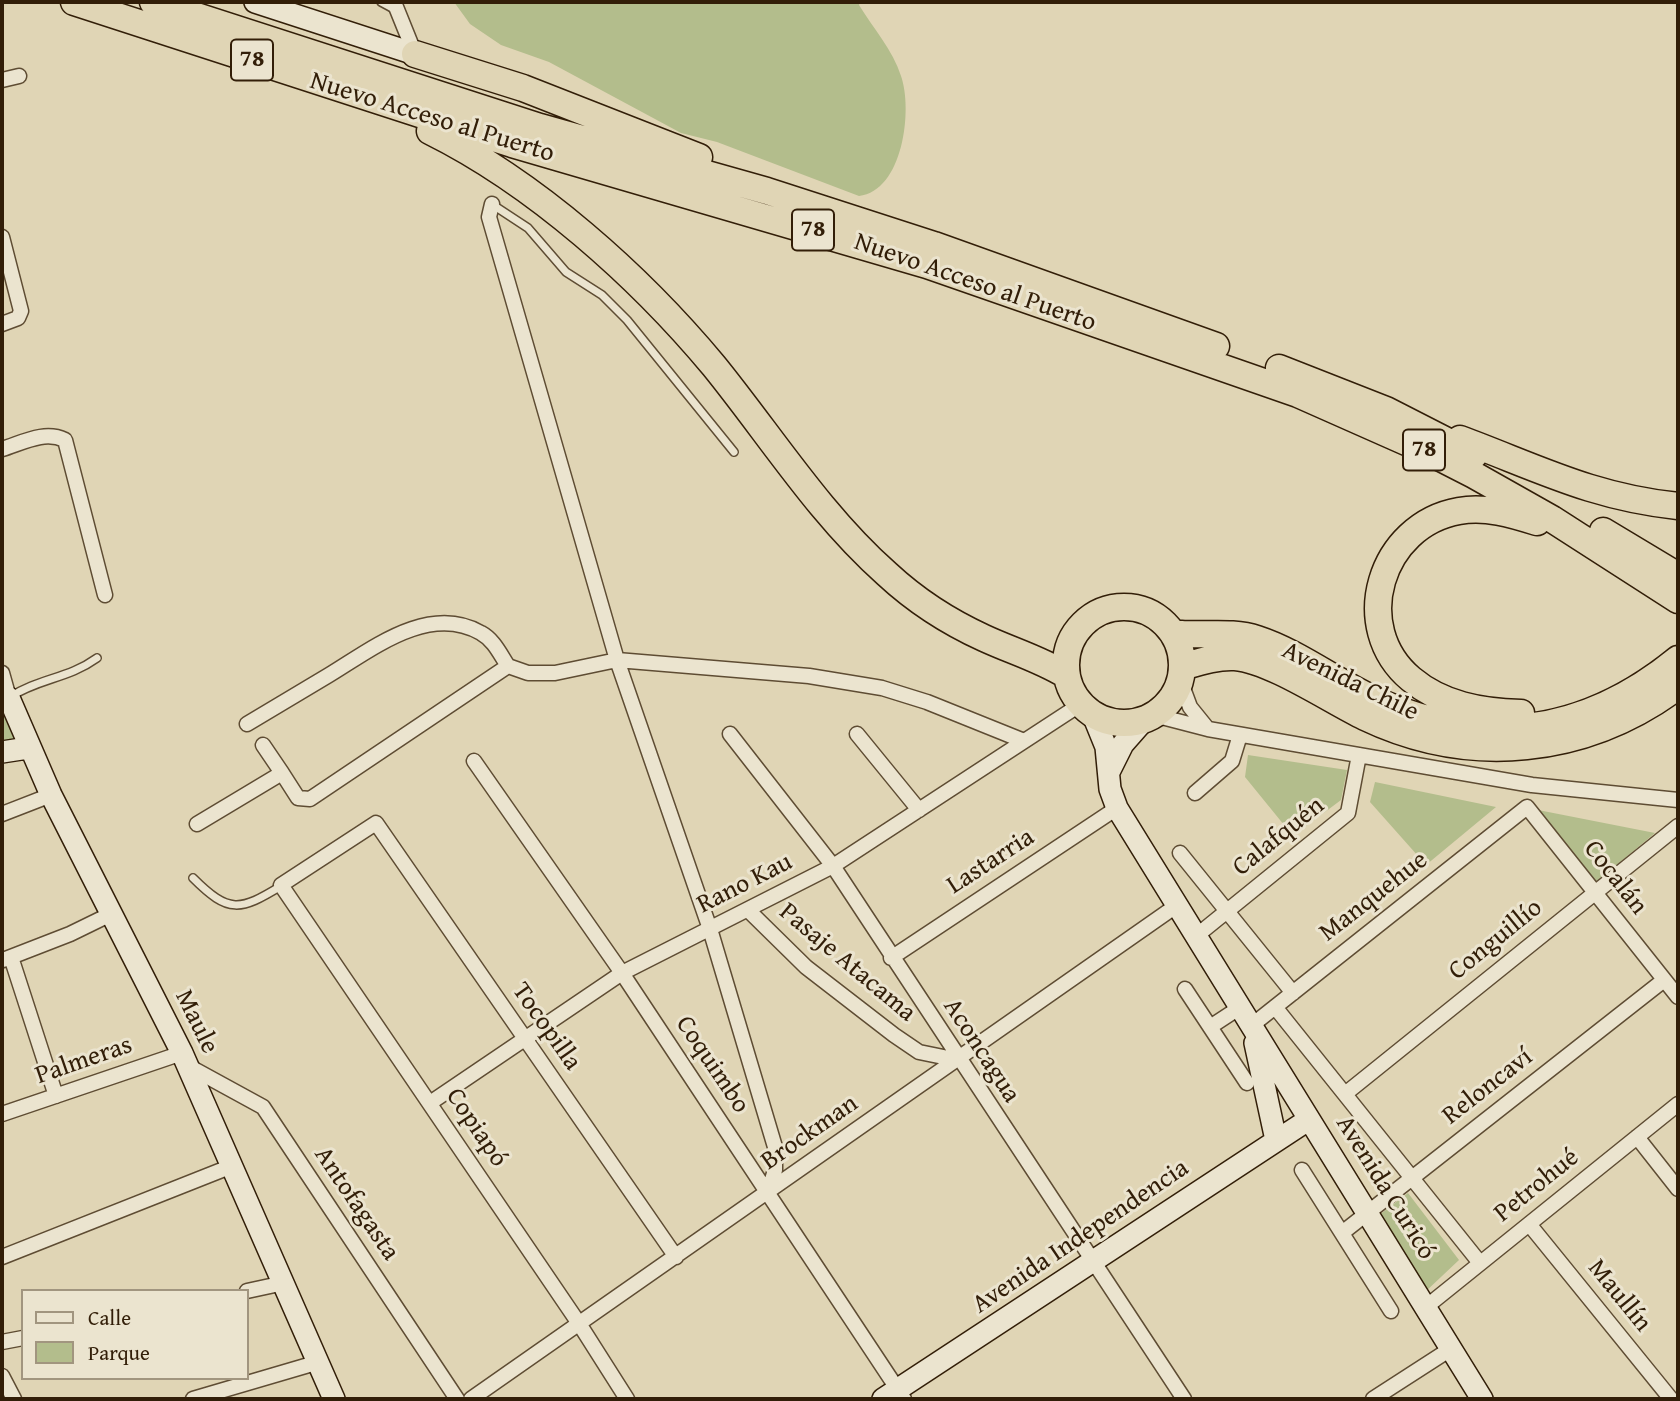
<!DOCTYPE html>
<html>
<head>
<meta charset="utf-8">
<style>
	body { margin:0 }
	#map { position:relative; width:1680px; height:1401px; overflow:hidden; background:#e0d5b5; font-family:"Gentium Book Plus",serif }
	canvas { display:block }
	.frame { position:absolute; inset:0; border:4px solid #321e08; pointer-events:none }
	.legend { position:absolute; left:21px; top:1289px; width:228px; height:91px; box-sizing:border-box; background:#ebe4cf; border:2px solid #a1957f; margin:0; padding:9px 12px; list-style:none; font-size:21px; color:#321e08 }
	.legend li { display:flex; align-items:center; gap:14px; height:35px }
	.legend b { width:35px; border:2px solid #a1957f }
</style>
</head>
<body>
<div id="map">
<canvas width="1680" height="1401"></canvas>
<div class="frame"></div>
<ul class="legend">
<li><b style="height:9px;background:#ebe4cf"></b>Calle</li>
<li><b style="height:19px;background:#b3bd8c"></b>Parque</li>
</ul>
</div>
<script>
const context = document.querySelector('canvas').getContext('2d');
context.lineJoin = 'round';
function fill(path, color) {
  context.fillStyle = color;
  context.fill(path, 'evenodd');
}
function trace(path, color, width, dash) {
  context.strokeStyle = color;
  context.lineWidth = width;
  context.lineCap = dash ? 'butt' : 'round';
  context.setLineDash(dash || []);
  context.stroke(path);
}
function drawText(font, color, halo, rows, align = 'center') {
  context.font = font + ' "Gentium Book Plus",serif';
  context.lineWidth = 6;
  context.setLineDash([]);
  context.textBaseline = 'middle';
  context.strokeStyle = halo;
  context.fillStyle = color;
  for (const [text, x, y, turn = 0] of rows) {
    context.save();
    context.translate(x, y);
    context.rotate((+turn || 0) * Math.PI / 180);
    context.textAlign = isNaN(turn) ? turn : align;
    if (halo) context.strokeText(text, 0, 0);
    context.fillText(text, 0, 0);
    context.restore();
  }
}
fill(new Path2D(`
	M454 2H860L859 5C873 28 893 50 901 76 913 110 903 191 859 196L717 142 681 133 549 62 501 45 470 24Z
	M4 705 16 741 2 743V706Z
	M1248 755 1347 770 1341 800 1293 836 1245 777Z
	M1375 782 1496 807 1426 865 1370 802Z
	M1533 809 1655 833 1594 884Z
	M1408 1193 1459 1260 1424 1293 1378 1216Z`), '#b3bd8c');
const lane = new Path2D(`
	M381 2 394 9
	M493 205 528 228 566 272 602 295 627 320 734 452
	M10 697C39 678 68 679 97 658
	M193 878C229 914 240 911 281 886`);
const street = new Path2D(`
	M394 2 415 54
	M2 80 19 76
	M492 204 489 217 617 660 710 929 775 1147V1170L768 1193
	M2 237 21 311 18 318 2 324
	M2 449C22 443 44 430 65 440L105 595
	M2 673 9 698
	M1180 680 1190 707 1207 728
	M1154 715 1208 729 1532 785 1678 800
	M247 724C274 708 302 691 329 675 372 649 429 603 481 633 494 640 500 654 508 666
	M730 734 833 866 1184 1399
	M857 734 919 810
	M263 745 282 773
	M474 761 622 973 904 1399
	M1195 793 1232 761 1240 735
	M1527 807 1678 997
	M2 814 51 795
	M197 824 282 773 298 798 310 799 508 666 528 673H555L617 660 809 676 882 688 927 702 1024 741
	M1180 853 1293 993
	M748 910 806 967 894 1035 919 1052 958 1060
	M1195 937 1348 813 1359 755
	M11 957 56 1096
	M891 958 1117 808
	M3 960 70 934 111 914
	M1185 989 1247 1083
	M1275 1007 1480 1263
	M1251 1026 1527 807
	M1210 1027 1239 1008
	M188 1066 263 1107 457 1399
	M1345 1094 1678 826
	M430 1103 622 973 833 866 1081 704
	M2 1114 182 1053
	M1637 1137 1678 1189
	M1302 1170 1391 1311
	M1529 1224 1671 1399
	M1342 1233 1664 980
	M2 1257 232 1166
	M247 1291 284 1283
	M1426 1307 1678 1104
	M2 1342 23 1338
	M2 1376 14 1399
	M193 1399 319 1362
	M471 1399 1176 906
	M627 1399 580 1325 281 885 376 823 676 1257
	M1373 1399 1452 1348`);
const secondary = new Path2D(`
	M255 2 415 54
	M2 700 9 698 51 795 182 1053 334 1399
	M1093 715 1106 747 1110 789 1117 808 1482 1399
	M2 752 28 748
	M1109 772 1123 744 1145 719
	M1255 1043 1276 1140
	M883 1399 1308 1120`);
const highway = new Path2D(`
	M74 2 512 144 927 265 1298 394 1429 452 1474 475 1552 519 1678 600
	M153 2 540 127 767 191 934 245 1216 346
	M415 54 523 88 699 157
	M430 131C535 183 639 276 714 366 770 435 820 515 887 574 915 600 949 622 984 638 1012 651 1040 659 1066 675
	M1279 368 1386 410 1474 455
	M1460 439C1538 468 1592 497 1678 506
	M1603 531 1678 576
	M1066 665a58 58 0 1 1 116 0a58 58 0 1 1-116 0Z
	M1173 633C1201 637 1230 630 1257 639 1297 652 1333 680 1371 698 1481 750 1585 735 1678 659
	M1182 667C1199 662 1217 656 1235 657 1271 660 1330 700 1365 717 1470 767 1586 755 1678 686
	M1521 713C1481 712 1442 705 1411 679 1349 627 1380 525 1459 511 1485 506 1512 514 1537 522`);
trace(lane, '#5e4c33', 10);
trace(street, '#5e4c33', 17);
trace(secondary, '#321e08', 24);
trace(highway, '#321e08', 29);
trace(lane, '#ebe4cf', 7);
trace(street, '#ebe4cf', 14);
trace(secondary, '#ebe4cf', 21);
trace(highway, '#e0d5b5', 26);
for (const [x, y, w] of [
	[252,60,42],
	[813,230,42],
	[1424,450,42]
]) {
  const box = new Path2D();
  box.roundRect(x - w / 2, y - 20.5, w, 41, 5);
  context.fillStyle = '#ebe4cf';
  context.fill(box);
  trace(box, '#321e08', 2);
}
drawText('bold 24px', '#321e08', null, [
	["78",252,60],
	["78",813,230],
	["78",1424,450]
]);
drawText('26px', '#321e08', '#ebe4cf', [
	["Nuevo Acceso al Puerto",432,118,17],
	["Nuevo Acceso al Puerto",975,283,19],
	["Avenida Chile",1350,682,26],
	["Calafquén",1279,837,-39],
	["Lastarria",991,862,-33],
	["Cocalán",1615,878,52],
	["Rano Kau",745,884,-27],
	["Manquehue",1374,897,-38],
	["Conguillío",1496,940,-39],
	["Pasaje Atacama",847,963,40],
	["Maule",196,1022,64],
	["Tocopilla",546,1027,55],
	["Aconcagua",981,1051,57],
	["Palmeras",84,1061,-19],
	["Coquimbo",712,1065,56],
	["Reloncaví",1488,1087,-38],
	["Copiapó",476,1128,56],
	["Brockman",810,1133,-35],
	["Petrohué",1537,1186,-39],
	["Avenida Curicó",1385,1188,58],
	["Antofagasta",356,1204,56],
	["Avenida Independencia",1081,1237,-34],
	["Maullín",1619,1296,51]
]);
</script>
</body>
</html>
